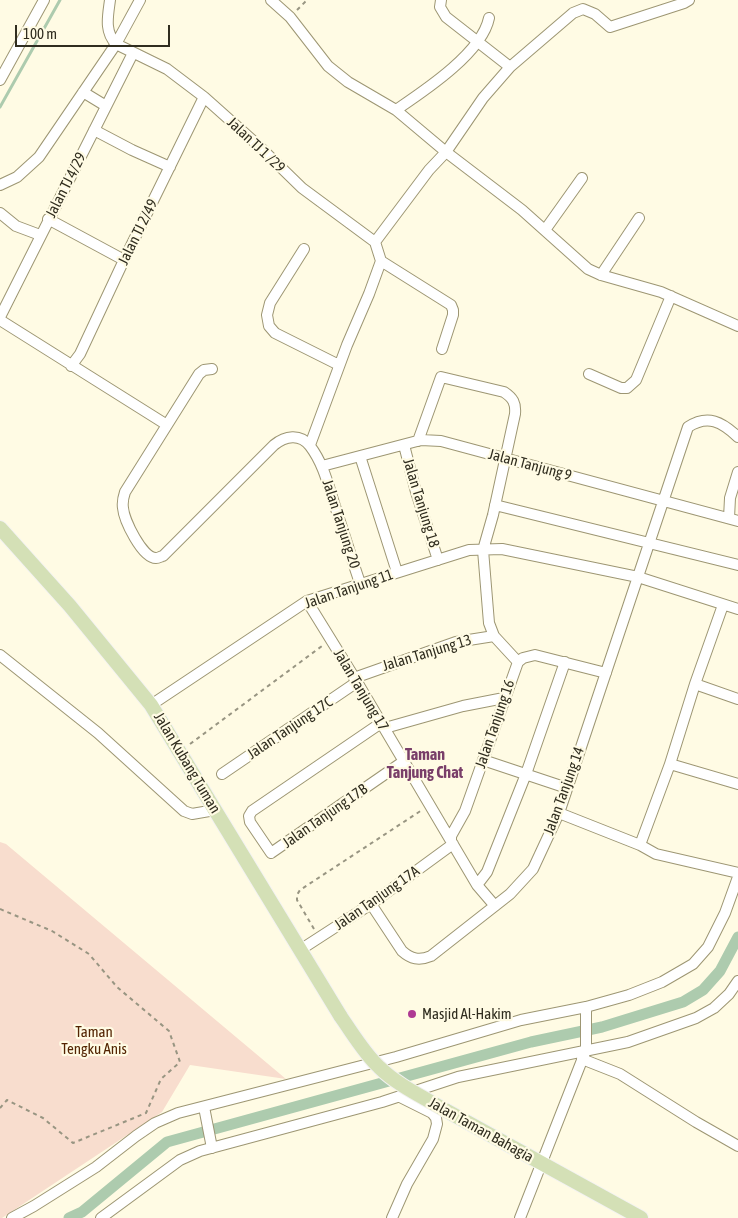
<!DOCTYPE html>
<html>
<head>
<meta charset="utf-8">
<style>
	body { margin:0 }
	#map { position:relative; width:738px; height:1218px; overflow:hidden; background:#fffbe4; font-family:"Asap Condensed",sans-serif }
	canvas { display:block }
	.scale { position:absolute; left:15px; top:25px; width:155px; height:22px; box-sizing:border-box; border:2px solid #302d1f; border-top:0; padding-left:6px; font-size:15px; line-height:18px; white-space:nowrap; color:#302d1f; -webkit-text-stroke:4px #fffbe4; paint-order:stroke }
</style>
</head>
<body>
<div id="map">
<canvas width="738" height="1218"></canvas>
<div class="scale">100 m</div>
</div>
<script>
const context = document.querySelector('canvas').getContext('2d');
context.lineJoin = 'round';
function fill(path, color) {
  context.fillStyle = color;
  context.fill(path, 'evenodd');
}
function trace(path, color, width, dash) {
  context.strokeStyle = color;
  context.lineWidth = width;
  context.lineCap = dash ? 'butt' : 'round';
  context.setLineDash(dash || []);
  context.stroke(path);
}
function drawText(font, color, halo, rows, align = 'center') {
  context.font = font + ' "Asap Condensed",sans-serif';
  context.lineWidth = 4.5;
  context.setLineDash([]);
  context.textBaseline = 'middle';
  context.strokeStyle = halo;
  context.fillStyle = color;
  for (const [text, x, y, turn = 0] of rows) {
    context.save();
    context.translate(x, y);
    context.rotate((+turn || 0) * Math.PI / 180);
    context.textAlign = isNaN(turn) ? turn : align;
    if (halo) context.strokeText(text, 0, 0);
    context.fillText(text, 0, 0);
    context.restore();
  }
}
fill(new Path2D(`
	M0 842 6 844 286 1079 190 1065 162 1112 2 1218H0Z`), '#f8ddce');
trace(new Path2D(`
	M0 107 60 0`), '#adcbae', 3);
trace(new Path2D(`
	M69 1218 82 1212 167 1142 531 1042 602 1027 683 1002 703 990 720 971 738 937`), '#adcbae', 11);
const minor = new Path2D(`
	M110 0C108 16 104 31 116 44L167 69 204 97 260 147 302 188 375 242 381 261
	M271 0 290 17 328 66 348 82 396 110 446 152 522 210 588 269 601 275 661 292 738 326
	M441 0 440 7 446 17 510 67
	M0 80 44 0
	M83 92 106 106
	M396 110C424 91 482 53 489 18
	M94 130 132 150 170 167
	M0 185 17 177 39 157 116 44 140 0
	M0 213 16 226 40 235
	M48 219 124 260
	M545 230 582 178
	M375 242 429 170 446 152 483 98 510 67 573 13 583 9 595 14 610 27 684 3 689 0
	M304 249 270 303 267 315 269 326 275 333 339 365
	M381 261 451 305 453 310V315L442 349
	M601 275 639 218
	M0 317 133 53
	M0 320 167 425
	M71 366 80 354 124 260 204 97
	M212 369 204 370 199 374 125 492C123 498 122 502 123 508 124 520 142 558 156 558 159 558 161 556 163 556L274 445C285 436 300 433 310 446 323 463 328 484 334 503 343 530 351 557 360 583
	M589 374 621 388H627L636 380 671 296
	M418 441 441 377 504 392C513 398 516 403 515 414L493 515 483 550 489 623 494 636 518 662
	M310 445 347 345 369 294 381 261
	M404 445 416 492 438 560
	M360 456 397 572
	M322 466 421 440 441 441 738 521
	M495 505 738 565
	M729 518 730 498 738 472
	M307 601 357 682 477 885 495 906
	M0 655 98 733 184 811 192 814 215 810
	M354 678 456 642 494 636
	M695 684 738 699
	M151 705 307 601 469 550 502 549 638 577 738 609
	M381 723 252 811 249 816 250 822 271 853 404 761
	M385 728 463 706 504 698
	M483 760 567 788
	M670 764 738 784
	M222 774 357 682
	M559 813 640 845 656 854 738 873
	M451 841V836L465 811 518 662 523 658 535 655 606 673
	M640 845 670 764 695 684 723 605
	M477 885 487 872 526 774 565 662
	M371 904 402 951C411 959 419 961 431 956L510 894 533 869 559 813 688 427C708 414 722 422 738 437
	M300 950 371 904 453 844
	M582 1059 620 1074 696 1122 738 1146
	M204 1107 212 1148
	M12 1218 34 1206 96 1167 136 1136 155 1123 178 1113 396 1057 521 1020 586 1007 629 995 662 982 693 964 708 947 725 913 738 877
	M101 1218 180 1160 200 1151 382 1102 458 1077 628 1042 696 1018 714 1008 729 994 738 981
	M392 1218 407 1184 433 1139 437 1124 436 1118 432 1113 400 1097
	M520 1218 586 1050V1007`);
const major = new Path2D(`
	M0 528 70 606 151 705 341 1017
	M445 1110 641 1218`);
trace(minor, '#9d9673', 12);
trace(major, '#f3f2f2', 16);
trace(new Path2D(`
	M297 10 307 0
	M190 744 322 646
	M0 909 52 931 89 954 117 987 169 1031 180 1062 161 1079 146 1113 73 1143 43 1118 7 1100 0 1108
	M314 929 297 900V895L300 890 422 810`), '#989582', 2, [4, 4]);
trace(minor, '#fff', 10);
trace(major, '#d4e0b6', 14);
const majorBridge = new Path2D(`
	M341 1017C353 1034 364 1053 379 1067 397 1085 423 1097 445 1110`);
trace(majorBridge, '#f3f2f2', 16, []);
trace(majorBridge, '#d4e0b6', 14);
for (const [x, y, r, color] of [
	[412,1014,5,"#ae3a93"]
]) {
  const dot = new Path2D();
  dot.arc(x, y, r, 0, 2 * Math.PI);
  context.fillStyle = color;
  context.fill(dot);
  trace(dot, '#fffbe4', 2);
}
drawText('15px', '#302d1f', '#fffbe4', [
	["Jalan TJ 1 /29",256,145,43],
	["Jalan TJ 4/29",66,185,-63],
	["Jalan TJ 2/49",138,232,-64],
	["Jalan Tanjung 9",530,465,15],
	["Jalan Tanjung 18",421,503,73],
	["Jalan Tanjung 20",341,524,72],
	["Jalan Tanjung 11",349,589,-19],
	["Jalan Tanjung 13",427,653,-17],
	["Jalan Tanjung 17",361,690,59],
	["Jalan Tanjung 16",495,724,-71],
	["Jalan Tanjung 17C",290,728,-34],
	["Jalan Kubang Tuman",187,763,59],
	["Jalan Tanjung 14",564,791,-70],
	["Jalan Tanjung 17B",325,816,-35],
	["Jalan Tanjung 17A",377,898,-35],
	["Jalan Taman Bahagia",481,1130,29]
]);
drawText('15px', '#302d1f', '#fffbe4', [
	["Masjid Al-Hakim",422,1014]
], 'left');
drawText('15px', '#532402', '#fffbe4', [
	["Taman",94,1032],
	["Tengku Anis",94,1049]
]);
drawText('bold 16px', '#793e69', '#fffbe4', [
	["Taman",425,755],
	["Tanjung Chat",425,773]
]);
</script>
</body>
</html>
